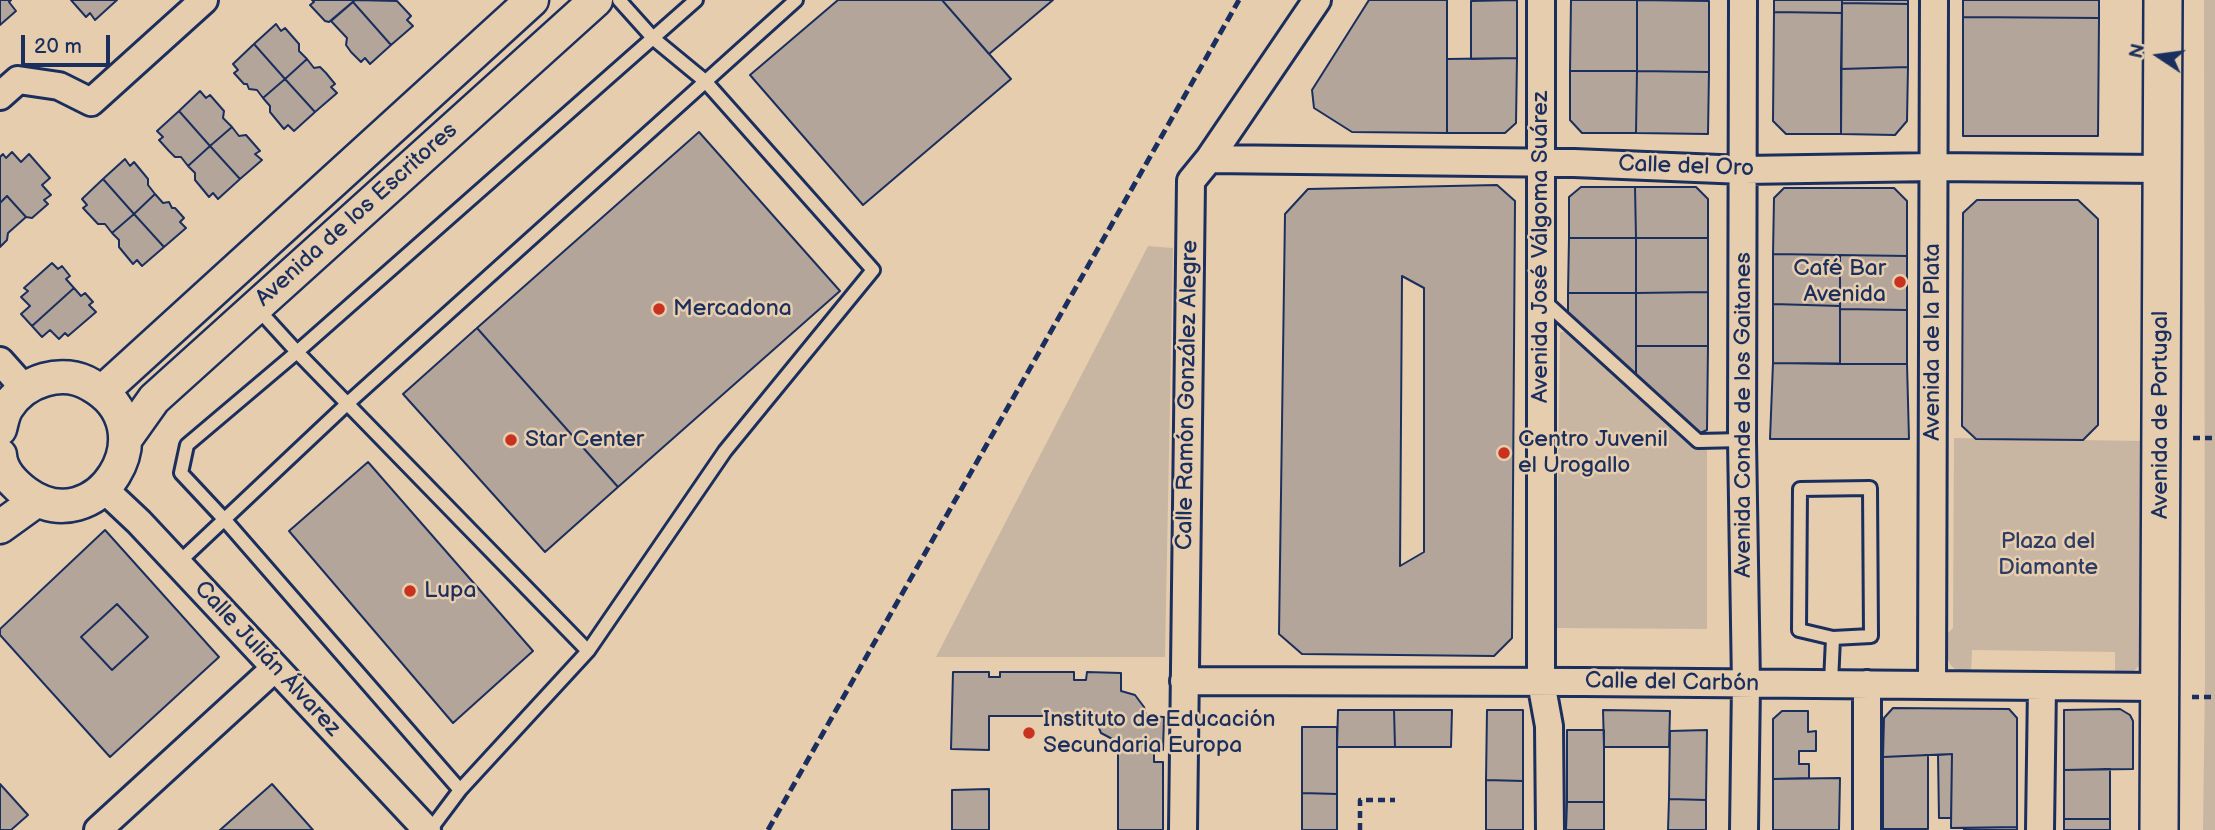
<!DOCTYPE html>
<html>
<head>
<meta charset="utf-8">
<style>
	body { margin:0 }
	#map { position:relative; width:2215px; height:830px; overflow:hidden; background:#e6cdae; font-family:"Balsamiq Sans",sans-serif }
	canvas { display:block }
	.north { position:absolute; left:2124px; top:21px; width:70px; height:70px; -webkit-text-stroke:5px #e6cdae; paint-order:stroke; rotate:283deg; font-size:19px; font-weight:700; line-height:28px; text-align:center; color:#1b2f5e }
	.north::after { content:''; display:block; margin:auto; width:24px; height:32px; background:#1b2f5e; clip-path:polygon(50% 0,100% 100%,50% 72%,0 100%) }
	.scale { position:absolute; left:21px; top:35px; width:89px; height:32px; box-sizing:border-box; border:4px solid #1b2f5e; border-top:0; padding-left:9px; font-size:21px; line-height:24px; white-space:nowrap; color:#1b2f5e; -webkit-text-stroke:5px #e6cdae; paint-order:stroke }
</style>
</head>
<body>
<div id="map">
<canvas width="2215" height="830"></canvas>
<div class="north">N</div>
<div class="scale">20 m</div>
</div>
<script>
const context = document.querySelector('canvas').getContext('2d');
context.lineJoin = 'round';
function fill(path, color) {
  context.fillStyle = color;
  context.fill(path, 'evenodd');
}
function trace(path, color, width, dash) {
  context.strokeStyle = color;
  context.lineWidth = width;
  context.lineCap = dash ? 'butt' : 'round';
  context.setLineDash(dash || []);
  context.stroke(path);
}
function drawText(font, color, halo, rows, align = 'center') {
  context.font = font + ' "Balsamiq Sans",sans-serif';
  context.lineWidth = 5;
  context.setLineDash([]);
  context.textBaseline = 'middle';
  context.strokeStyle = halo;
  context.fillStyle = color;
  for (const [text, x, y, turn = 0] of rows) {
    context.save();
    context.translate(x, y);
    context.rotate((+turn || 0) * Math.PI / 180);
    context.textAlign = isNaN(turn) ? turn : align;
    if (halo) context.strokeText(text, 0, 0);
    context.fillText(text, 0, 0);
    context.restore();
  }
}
fill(new Path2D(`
	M2204 0H2215V830H2203L2205 679Z
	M1148 246 1173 248 1165 657H936Z
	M1560 332H1570L1707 447V629L1556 628Z
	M1954 438 2143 441V656C2139 671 2130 675 2115 675V652L1972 650 1971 673C1947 673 1945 656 1945 636L1953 628Z`), '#c9b6a2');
const building = new Path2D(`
	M0 0H11L9 2 16 11 0 25Z
	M71 0H117L95 20 90 13 86 17Z
	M312 0H355L329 22 325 21 310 5 314 2Z
	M355 0 397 1 411 16 407 20 413 26 391 45 353 2Z
	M838 0H942L1011 79 863 205 750 75Z
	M942 0H1053L989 54Z
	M1369 0H1447V133L1352 132 1314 108 1312 90Z
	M1517 0V58L1471 59V1Z
	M1571 0H1637V71H1570Z
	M1637 0 1709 1V72L1637 71Z
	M1774 0H1842V13L1774 12Z
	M1842 0H1908V4L1842 3Z
	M1963 0H2099V18L1963 17Z
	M353 2 391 45 370 64 365 58 361 62 351 52 346 45 347 38 331 21Z
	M1842 3 1908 4V67L1841 69Z
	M1774 12 1842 13 1841 134H1786L1773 121Z
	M1963 17 2099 18 2098 136H1963Z
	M276 24 281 31 285 28 299 44V51L307 59 285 79 254 44Z
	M254 44 285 79 263 98 257 90 249 89 247 84H244L234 73 238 70 233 64Z
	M1517 58 1516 123 1505 133H1447V59Z
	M307 59 314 68 320 67 326 73 335 84 331 87 337 93 315 112 285 79Z
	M1908 67 1907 121 1895 135 1841 134V69Z
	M1570 71H1637L1636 133H1582L1570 120Z
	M1637 71 1709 72 1708 134 1636 133Z
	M285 79 315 112 294 131 288 125 284 129 270 112V106L263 98Z
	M200 91 206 98 210 95 224 111 223 118 232 127 210 146 179 111Z
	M179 111 210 146 188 166 181 157H175L169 151 159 140 163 137 157 131Z
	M232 127 239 136 246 135 260 151 255 154 262 160 240 179 210 146Z
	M699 132 840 291 618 487 477 328Z
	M210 146 240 179 218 199 213 193 209 197 200 186 195 180V173L188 166Z
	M12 152 21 162 29 154 50 178 42 185 51 195 44 200 48 204 32 218 26 217 7 196 0 203V157L3 154 6 158Z
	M125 159 130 166 134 162 148 179V185L155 194 134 214 103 179Z
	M103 179 134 214 112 233 105 224H98L83 208 87 205 82 199Z
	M1497 185 1515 201 1512 638 1494 656 1302 654 1279 634 1285 214 1308 189ZM1402 276 1424 288V552L1400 566Z
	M1581 187H1635L1636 238H1569V197Z
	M1635 187H1696L1708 199V238H1636Z
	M1784 188H1894L1907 201V256L1773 254 1774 198Z
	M155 194 163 203 169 202 172 208H175L184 218 180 222 186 228 164 247 134 214Z
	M7 196 26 217 8 233 7 240 0 247V203Z
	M1977 200H2078L2098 219V425L2083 440 1976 439 1962 426 1963 213Z
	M134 214 164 247 142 266 137 260 133 264 119 247V240L112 233Z
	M1569 238H1636V293H1568Z
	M1636 238H1708V292L1636 293Z
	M1773 254 1840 255V306L1773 304Z
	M1840 255 1907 256V310L1840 309Z
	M52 263 58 269 62 266 70 276 66 279 74 288 32 326 21 314 30 306 21 297 28 291 24 288Z
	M74 288 81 296 85 293 93 302 89 305 96 312 68 336 65 333 59 339 50 330 42 337 32 326Z
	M1708 292V346H1636V293Z
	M1568 293H1636V378L1568 317Z
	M1773 304 1840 306V364L1773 363Z
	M1840 309 1907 310V364H1840Z
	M477 328 618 487 545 552 403 394Z
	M1636 346H1708L1707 430 1698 434 1636 378Z
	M1773 363 1907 364 1909 439H1770Z
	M368 462 533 651 453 723 289 531Z
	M105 530 219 657 110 757 0 635V629ZM117 604 148 637 112 670 81 637Z
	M117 604 148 637 112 670 81 637Z
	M953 672H989V677H1000V672H1074V680H1086L1087 672 1121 673V691L1135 695 1144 707 1146 716 1164 717 1163 750H1154V762H1163V830H1118V742L1101 733 1094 716H989V750L951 749Z
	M1893 708 2009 709 2017 718V827L1951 828 1952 754 1883 757 1884 718Z
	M2120 709 2130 715 2133 721V769L2064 770V710Z
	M1338 710H1394L1395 747H1337Z
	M1394 710H1452L1451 747H1395Z
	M1487 710H1523V781L1486 780Z
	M1603 710 1670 711 1669 747H1604Z
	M1782 711H1808V732L1816 731V751H1799V764H1809V778L1773 779V719Z
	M1302 727H1337V794L1302 793Z
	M1567 730H1604V802H1567Z
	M1707 730 1706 800 1669 799 1670 731Z
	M1952 754 1951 818H1939L1938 755Z
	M1928 755V829H1883V757Z
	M2110 769V819H2064V770Z
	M1840 778 1839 830H1773V779Z
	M1486 780 1523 781V830H1486Z
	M0 784 28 815 11 830H0Z
	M272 784 313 830H220Z
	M989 789V830H952V790Z
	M1302 793 1337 794V830H1302Z
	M1669 799 1706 800V830H1668Z
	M1567 802H1604V830H1566Z
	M2064 819H2110V830H2064Z
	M2017 827V830H1964V828Z`);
fill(building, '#b3a59a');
trace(building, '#1b2f5e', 2);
const service = new Path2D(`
	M1542 299 1698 441 1742 440
	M256 307 297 352 588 651
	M177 564 348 403 796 0
	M1831 683 1833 638 1871 636 1870 488 1800 489 1799 630 1833 638
	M460 790 224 519 181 473 187 445 297 352 696 0
	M430 830 460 790 588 651 725 451 873 270 705 81 654 39 619 0`);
const minor = new Path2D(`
	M1541 0V682L1549 726 1550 830
	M1743 0 1742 440 1746 684 1744 830
	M0 96 18 80 59 86 91 102 204 0
	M1209 159 1574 163 1744 170 1934 167 2162 169
	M0 361 25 389
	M105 490 139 522 427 830
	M1184 681 1583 682 2160 687
	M1932 685 1934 0
	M98 830 275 668
	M1183 830 1191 181 1209 159 1317 0
	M1867 830V684
	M2040 830 2042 686`);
const tertiary = new Path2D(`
	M103 391 532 0
	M0 429C2 422 3 414 7 408 24 380 63 368 91 385 170 429 96 544 26 493 14 484 1 471 0 455
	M127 437 154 399 596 0
	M0 527 36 501`);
const secondary = new Path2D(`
	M2159 830 2163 0`);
trace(service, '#1b2f5e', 18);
trace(minor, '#1b2f5e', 32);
trace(tertiary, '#1b2f5e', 37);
trace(secondary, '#1b2f5e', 42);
trace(new Path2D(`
	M2193 438H2215
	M2192 697H2215
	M1360 830V800H1395`), '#1b2f5e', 4.5, [7, 5]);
trace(service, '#e6cdae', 12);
trace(minor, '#e6cdae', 26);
trace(tertiary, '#e6cdae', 32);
trace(secondary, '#e6cdae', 37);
trace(new Path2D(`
	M768 830 1239 0`), '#1b2f5e', 5, [10, 5]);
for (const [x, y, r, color] of [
	[1900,282,7,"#c8321e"],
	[659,309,7,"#c8321e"],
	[511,440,7,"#c8321e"],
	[1504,453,7,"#c8321e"],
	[410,591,7,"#c8321e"],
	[1029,733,7,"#c8321e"]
]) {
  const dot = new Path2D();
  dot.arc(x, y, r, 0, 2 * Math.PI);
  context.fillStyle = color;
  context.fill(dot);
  trace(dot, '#e6cdae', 2.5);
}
drawText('23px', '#1b2f5e', '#e6cdae', [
	["Calle del Oro",1686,167,2],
	["Avenida de los Escritores",357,215,-42],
	["Avenida José Válgoma Suárez",1541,247,-90],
	["Avenida de la Plata",1933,342,-90],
	["Calle Ramón González Alegre",1188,395,-89],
	["Avenida Conde de los Gaitanes",1744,415,-90],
	["Avenida de Portugal",2161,415,-90],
	["Calle Julián Álvarez",267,659,47],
	["Calle del Carbón",1672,683,1]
]);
drawText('23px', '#1b2f5e', '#e6cdae', [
	["Café Bar",1886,269,"right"],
	["Avenida",1886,295,"right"],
	["Mercadona",673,309],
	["Star Center",525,440],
	["Centro Juvenil",1518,440],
	["el Urogallo",1518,466],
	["Lupa",424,591],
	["Instituto de Educación",1043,720],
	["Secundaria Europa",1043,746]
], 'left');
drawText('23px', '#2c3c65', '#e6cdae', [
	["Plaza del",2048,542],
	["Diamante",2048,568]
]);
</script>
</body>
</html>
